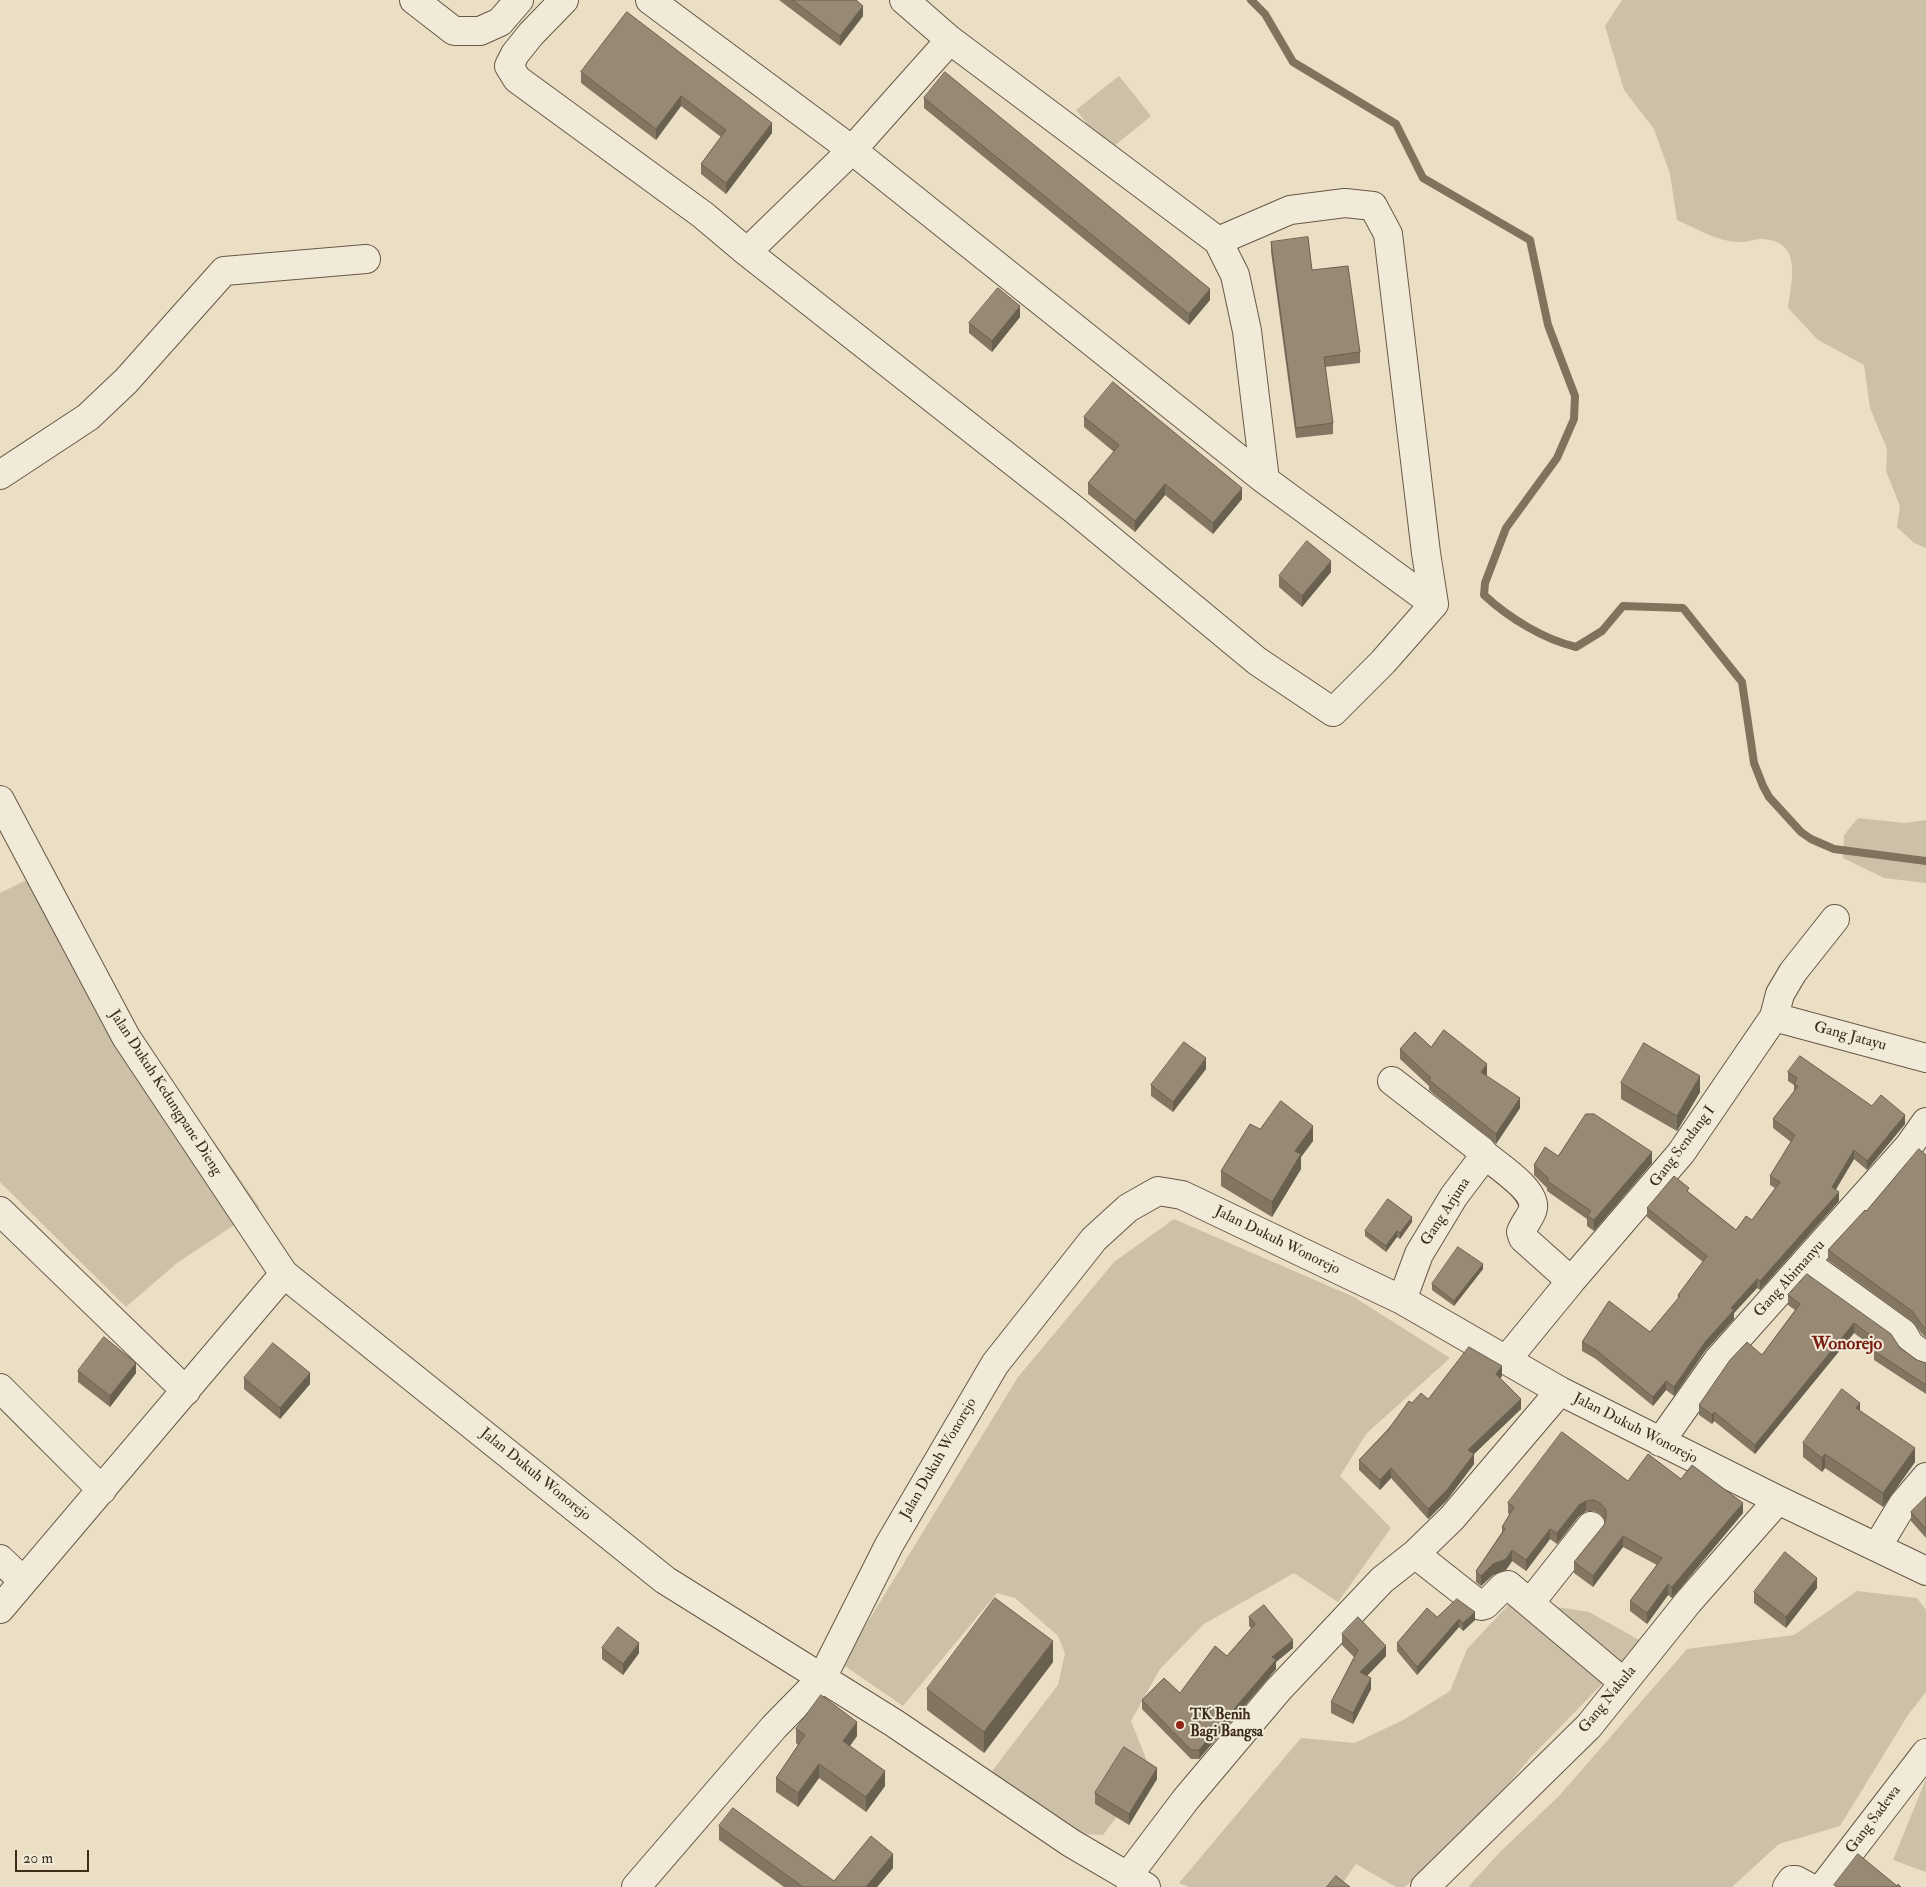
<!DOCTYPE html>
<html>
<head>
<meta charset="utf-8">
<style>
	body { margin:0 }
	#map { position:relative; width:1926px; height:1887px; overflow:hidden; background:#eadec5; font-family:"IM FELL Double Pica",serif }
	canvas { display:block }
	.scale { position:absolute; left:15px; top:1850px; width:74px; height:22px; box-sizing:border-box; border:2px solid #3d2c1a; border-top:0; padding-left:6px; font-size:15px; line-height:18px; white-space:nowrap; color:#3d2c1a; -webkit-text-stroke:4px #f1ead9; paint-order:stroke }
</style>
</head>
<body>
<div id="map">
<canvas width="1926" height="1887"></canvas>
<div class="scale">20 m</div>
</div>
<script>
const context = document.querySelector('canvas').getContext('2d');
context.lineJoin = 'round';
function fill(path, color) {
  context.fillStyle = color;
  context.fill(path, 'evenodd');
}
function trace(path, color, width, dash) {
  context.strokeStyle = color;
  context.lineWidth = width;
  context.lineCap = dash ? 'butt' : 'round';
  context.setLineDash(dash || []);
  context.stroke(path);
}
function drawText(font, color, halo, rows, align = 'center') {
  context.font = font + ' "IM FELL Double Pica",serif';
  context.lineWidth = 4;
  context.setLineDash([]);
  context.textBaseline = 'middle';
  context.strokeStyle = halo;
  context.fillStyle = color;
  for (const [text, x, y, turn = 0] of rows) {
    context.save();
    context.translate(x, y);
    context.rotate((+turn || 0) * Math.PI / 180);
    context.textAlign = isNaN(turn) ? turn : align;
    if (halo) context.strokeText(text, 0, 0);
    context.fillText(text, 0, 0);
    context.restore();
  }
}
fill(new Path2D(`
	M1622 0H1926V548L1914 543 1897 527 1900 506 1886 471 1887 449 1870 408 1864 365 1818 340 1788 308C1792 280 1803 240 1761 239 1753 239 1746 243 1738 242 1717 241 1697 229 1677 220L1670 174 1654 129 1624 90 1605 26Z
	M1119 76 1151 116 1108 151 1076 110Z
	M1858 818 1905 823 1926 820V883L1884 878 1843 858 1844 835Z
	M53 867 139 1033 260 1208 177 1263 126 1307 0 1182V893Z
	M1174 1219 1354 1297 1450 1358 1366 1434 1340 1476 1391 1528 1338 1602 1294 1573 1204 1624 1160 1669 1131 1721 1151 1771 1103 1835 1076 1834 989 1775 1058 1685 1065 1653 1058 1636 1015 1598 997 1593 903 1706 842 1664 1018 1377 1114 1262Z
	M1857 1591 1917 1598 1926 1610V1692L1908 1715 1840 1826 1779 1844 1732 1887H1468L1501 1851 1559 1796 1687 1649 1794 1635Z
	M1513 1600 1589 1612 1643 1642 1530 1758 1476 1823 1405 1887H1396L1356 1864 1340 1887H1189L1179 1883 1301 1738 1355 1743 1405 1719 1450 1691 1467 1649Z
	M1926 1779V1872L1893 1860Z`), '#cdc0a8');
trace(new Path2D(`
	M1251 0 1265 14 1293 62 1396 124 1423 178 1530 240 1548 325 1575 396 1574 419 1557 458 1506 528 1485 583 1484 595C1509 618 1543 639 1576 647L1602 631 1623 606 1683 608 1742 682 1754 763 1763 786 1769 797 1801 832 1811 839 1834 849 1926 861`), '#81725e', 8);
const minor = new Path2D(`
	M414 0 454 31H480L500 22 519 0
	M564 0 531 34 515 54 509 66 517 79 703 215 747 252 1076 511 1257 661 1333 712 1383 662 1434 604 1426 553 1388 234 1373 206 1345 203 1290 210 1218 241
	M650 0 852 150 1265 480
	M904 0 950 40 1218 241 1235 275 1247 331 1265 480 1434 604
	M747 252 852 150 950 40
	M0 475 88 417 126 381 224 271 366 259
	M0 800 126 1037 284 1274 665 1580 894 1723 1071 1843 1146 1887
	M1774 1017 1926 1058
	M1392 1081 1481 1150 1485 1155 1454 1196 1419 1254 1402 1300
	M1485 1155C1497 1165 1536 1190 1533 1208 1532 1216 1524 1223 1521 1232L1523 1238 1571 1281
	M0 1211 186 1391
	M1806 1263 1903 1333 1910 1345 1926 1357
	M1507 1359 1571 1281 1681 1153 1774 1017 1780 994 1793 972 1835 919
	M0 1388 102 1490
	M1660 1442 1718 1360 1909 1146 1926 1122
	M1877 1547 1903 1504 1926 1477
	M1415 1554 1481 1606 1485 1605 1504 1586 1508 1585 1623 1682
	M0 1559 22 1580
	M1530 1603 1591 1526
	M0 1609 284 1274
	M1127 1877 1186 1799 1278 1690 1382 1580 1415 1554 1452 1518 1560 1391
	M636 1887 774 1727 822 1678 889 1545 995 1364 1094 1239 1128 1208 1158 1191 1182 1195 1402 1300 1560 1391 1778 1500 1926 1571
	M1425 1887 1589 1726 1689 1601 1778 1500
	M1787 1887 1792 1880H1796L1809 1887
	M1823 1887 1926 1753`);
trace(minor, '#685845', 30);
trace(minor, '#f1ead9', 28);
fill(new Path2D(`
	M779 0H856L863 16 840 46Z
	M627 12 772 133 726 194 701 174V164L721 137 681 106 656 140 581 83V72Z
	M924 98 1210 300 1189 325 924 108Z
	M1271 242 1312 270 1360 352V363L1325 367 1333 423V434L1296 438 1271 252Z
	M1020 317 992 352 969 333V323Z
	M1084 417 1242 499 1213 534 1165 495 1135 532 1088 494V483L1114 452 1084 427Z
	M1331 572 1302 607 1279 587V576Z
	M1431 1047 1487 1074 1486 1076 1520 1108 1496 1144 1429 1090V1086L1400 1059V1049Z
	M1206 1069 1173 1112 1151 1096V1085Z
	M1788 1072 1872 1106 1905 1124 1867 1170 1854 1159 1836 1189 1839 1201 1760 1290 1757 1288 1734 1313V1319L1705 1351 1674 1396 1666 1390 1653 1406 1596 1359 1582 1351V1342L1650 1332 1678 1299V1295L1703 1262 1647 1217V1208L1689 1193 1736 1230 1752 1220 1775 1188 1770 1185V1176L1791 1142 1773 1128V1119L1794 1092V1085L1788 1081Z
	M1621 1083 1700 1092 1677 1131 1621 1099Z
	M1260 1129 1313 1141 1301 1157V1169L1272 1217 1221 1186V1171Z
	M1926 1155V1338L1922 1334 1912 1321 1828 1260V1250L1866 1211Z
	M1558 1156 1652 1163 1594 1231 1587 1226V1219L1547 1191V1188L1534 1175V1165Z
	M1412 1222 1400 1239 1397 1237 1386 1252 1365 1236V1231Z
	M1483 1269 1454 1306 1432 1290V1284Z
	M1807 1274 1917 1360 1926 1363V1394L1874 1360V1351L1875 1349 1854 1333 1755 1454 1714 1421 1712 1424 1699 1415V1405L1762 1355 1795 1310 1788 1305V1295Z
	M78 1371 136 1373 110 1407 78 1382Z
	M1502 1376 1500 1378 1521 1409 1474 1454V1464L1447 1500 1428 1519 1391 1478 1380 1490 1359 1470V1460L1412 1403 1428 1399Z
	M244 1378 310 1384 280 1419 244 1389Z
	M1860 1411 1915 1462 1883 1507 1825 1468 1822 1472 1803 1457V1443Z
	M1681 1479 1743 1513 1672 1598 1668 1595 1647 1624 1630 1611V1601L1657 1565 1623 1547 1593 1587 1574 1573V1562L1604 1525 1605 1520 1600 1514 1594 1511H1586L1579 1516 1557 1544 1550 1539 1526 1571 1512 1561 1506 1570 1493 1575 1481 1586 1476 1582V1571L1502 1532V1527L1510 1515 1508 1513V1503L1628 1481Z
	M1926 1497V1538L1911 1521V1512Z
	M1817 1588 1786 1628 1754 1603V1592Z
	M1249 1617 1293 1648 1276 1662V1669L1199 1759H1191L1142 1709V1700L1180 1693 1227 1656 1252 1629 1249 1626Z
	M1437 1617 1475 1620 1463 1631 1459 1627 1417 1675 1397 1651V1643Z
	M1342 1634 1386 1656 1367 1676 1371 1689 1353 1724 1331 1713V1702L1354 1657 1342 1645Z
	M602 1648 639 1653 623 1675 602 1659Z
	M1053 1662 984 1753 927 1710V1689Z
	M796 1729 857 1736 850 1746 885 1786 866 1812 819 1778 798 1807 776 1792V1778L798 1745 796 1743Z
	M1157 1779 1129 1825 1095 1804V1793Z
	M719 1826 834 1881 893 1868 877 1887H784L719 1840Z`), '#827663');
fill(new Path2D(`
	M863 6V16L840 46V36Z
	M681 96V106L656 140V129Z
	M772 123V133L726 194V183Z
	M1210 289V300L1189 325V314Z
	M1020 306V317L992 352V341Z
	M1165 484V495L1135 532V521Z
	M1242 488V499L1213 534V523Z
	M1331 561V572L1302 607V596Z
	M1206 1058V1069L1173 1112V1102Z
	M1487 1064V1074L1481 1082V1072Z
	M1700 1076V1092L1677 1131V1116Z
	M1520 1098V1108L1496 1144V1134Z
	M1905 1115V1124L1867 1170V1161Z
	M1313 1126V1141L1301 1157V1169L1272 1217V1202L1295 1151Z
	M1854 1150V1159L1832 1196V1187Z
	M1652 1152V1163L1594 1231V1220Z
	M1839 1192V1201L1760 1290V1281Z
	M1412 1217V1222L1400 1239V1233Z
	M1397 1231V1237L1386 1252V1246Z
	M1483 1264V1269L1454 1306V1301Z
	M1757 1279V1288L1734 1313V1319L1705 1351 1674 1396V1387L1705 1342 1731 1308Z
	M1854 1323V1333L1755 1454V1445Z
	M136 1363V1373L110 1407V1396Z
	M1502 1366V1376L1496 1384V1374Z
	M310 1373V1384L280 1419V1408Z
	M1666 1381V1390L1653 1406V1397Z
	M1521 1399V1409L1474 1454V1464L1447 1500 1428 1519V1509L1468 1450Z
	M1860 1403V1417L1856 1408Z
	M1714 1412V1421L1712 1424V1415Z
	M1915 1448V1462L1883 1507V1493Z
	M1825 1454V1468L1822 1472V1458Z
	M1391 1468V1478L1380 1490V1480Z
	M1586 1501V1511L1579 1516 1557 1544V1533L1579 1505Z
	M1743 1503V1513L1672 1598V1587Z
	M1550 1529V1539L1526 1571V1560Z
	M1623 1536V1547L1593 1587V1576Z
	M1512 1550V1561L1506 1570 1493 1575 1481 1586V1576L1493 1564Z
	M1817 1578V1588L1786 1628V1617Z
	M1668 1584V1595L1647 1624V1613Z
	M1475 1612V1620L1463 1631V1623Z
	M1459 1619V1627L1417 1675V1667Z
	M1293 1640V1648L1276 1662V1669L1199 1759V1750L1272 1657Z
	M1053 1641V1662L984 1753V1732Z
	M639 1643V1653L623 1675V1664Z
	M1386 1646V1656L1360 1683V1672Z
	M1371 1678V1689L1353 1724V1713Z
	M857 1722V1736L843 1755V1741Z
	M819 1764V1778L798 1807V1793Z
	M1157 1768V1779L1129 1825V1814Z
	M885 1771V1786L866 1812V1797Z
	M893 1854V1868L877 1887H866Z`), '#6a6050');
const building = new Path2D(`
	M793 0H856L863 6 840 36Z
	M627 12 772 123 726 183 701 164 726 130 681 96 656 129 581 72Z
	M945 72 1210 289 1189 314 924 98Z
	M1308 237 1312 270 1348 266 1360 352 1324 357 1333 423 1296 428 1271 242Z
	M998 288 1020 306 992 341 969 323Z
	M1113 382 1242 488 1213 523 1165 484 1135 521 1088 483 1119 445 1084 417Z
	M1307 541 1331 561 1302 596 1279 576Z
	M1444 1030 1487 1064 1481 1072 1520 1098 1496 1134 1429 1080 1431 1078 1400 1049 1415 1032 1431 1047Z
	M1184 1042 1206 1058 1173 1102 1151 1085Z
	M1644 1043 1700 1076 1677 1116 1621 1083Z
	M1800 1056 1872 1106 1881 1095 1905 1115 1867 1161 1854 1150 1832 1187 1839 1192 1760 1281 1757 1279 1731 1308 1734 1310 1705 1342 1674 1387 1666 1381 1653 1397 1596 1350 1582 1342 1609 1301 1650 1332 1680 1296 1678 1295 1707 1256 1647 1208 1674 1176 1689 1188 1687 1191 1736 1230 1746 1216 1752 1220 1780 1182 1770 1176 1795 1135 1773 1119 1798 1086 1794 1084 1797 1078 1788 1072Z
	M1281 1101 1313 1126 1295 1151 1301 1154 1272 1202 1221 1171 1250 1124 1260 1129Z
	M1586 1114H1594L1652 1152 1594 1220 1587 1216 1591 1211 1547 1181 1549 1179 1534 1165 1545 1147 1558 1156Z
	M1919 1149 1926 1155V1329L1922 1325 1912 1311 1828 1250 1865 1210 1866 1211Z
	M1388 1199 1412 1217 1400 1233 1397 1231 1386 1246 1365 1231Z
	M1458 1247 1483 1264 1454 1301 1432 1284Z
	M1807 1274 1891 1334 1900 1348 1917 1360 1926 1363V1385L1874 1351 1880 1343 1854 1323 1755 1445 1714 1412 1712 1415 1699 1405 1730 1360 1747 1342 1762 1355 1800 1304 1788 1295Z
	M104 1337 136 1363 110 1396 78 1371Z
	M273 1343 310 1373 280 1408 244 1378Z
	M1469 1347 1502 1366 1496 1374 1521 1399 1468 1450 1474 1454 1447 1490 1428 1509 1391 1468 1380 1480 1359 1460 1388 1430 1409 1401 1412 1403 1421 1393 1428 1399Z
	M1842 1389 1860 1403 1856 1408 1915 1448 1883 1493 1825 1454 1822 1458 1803 1443Z
	M1562 1432 1628 1481 1648 1454 1681 1479 1692 1465 1743 1503 1672 1587 1668 1584 1647 1613 1630 1601 1662 1558 1623 1536 1593 1576 1574 1562 1604 1525 1606 1518V1510L1600 1503 1594 1500 1586 1501 1579 1505 1557 1533 1550 1529 1526 1560 1512 1550 1506 1559 1493 1564 1481 1576 1476 1571 1505 1529 1502 1527 1514 1507 1508 1503Z
	M1926 1497V1529L1911 1512Z
	M1785 1552 1817 1578 1786 1617 1754 1592Z
	M995 1598 1053 1641 984 1732 927 1689Z
	M1457 1599 1475 1612 1463 1623 1459 1619 1417 1667 1397 1643 1427 1608 1437 1617Z
	M1264 1605 1293 1640 1272 1657 1276 1660 1199 1750H1191L1142 1700 1164 1678 1180 1693 1215 1646 1227 1656 1255 1624 1249 1617Z
	M1358 1617 1386 1646 1360 1672 1371 1678 1353 1713 1331 1702 1358 1650 1342 1634Z
	M618 1627 639 1643 623 1664 602 1648Z
	M821 1695 857 1722 843 1741 885 1771 866 1797 819 1764 798 1793 776 1778 805 1735 796 1729Z
	M1124 1747 1157 1768 1129 1814 1095 1793Z
	M733 1808 834 1881 871 1836 893 1854 866 1887H803L719 1826Z
	M1858 1854 1897 1886 1898 1884 1901 1887H1837L1834 1885Z
	M1336 1876 1350 1887H1327Z`);
fill(building, '#978973');
trace(building, '#6a6050', 1);
for (const [x, y, r, color] of [
	[1180,1725,5,"#8f2418"]
]) {
  const dot = new Path2D();
  dot.arc(x, y, r, 0, 2 * Math.PI);
  context.fillStyle = color;
  context.fill(dot);
  trace(dot, '#f1ead9', 2);
}
drawText('15px', '#3d2c1a', '#f1ead9', [
	["Gang Jatayu",1850,1037,15],
	["Jalan Dukuh Kedungpane Dieng",165,1093,57],
	["Gang Sendang I",1683,1147,-53],
	["Gang Arjuna",1446,1212,-57],
	["Jalan Dukuh Wonorejo",1277,1241,26],
	["Gang Abimanyu",1790,1279,-48],
	["Jalan Dukuh Wonorejo",1635,1429,27],
	["Jalan Dukuh Wonorejo",939,1459,-60],
	["Jalan Dukuh Wonorejo",535,1475,39],
	["Gang Nakula",1608,1700,-51],
	["Gang Sadewa",1874,1820,-53]
]);
drawText('bold 15px', '#3d2c1a', '#f1ead9', [
	["TK Benih",1190,1716],
	["Bagi Bangsa",1190,1733]
], 'left');
drawText('bold 18px', '#7a1f14', '#f1ead9', [
	["Wonorejo",1847,1345]
]);
</script>
</body>
</html>
